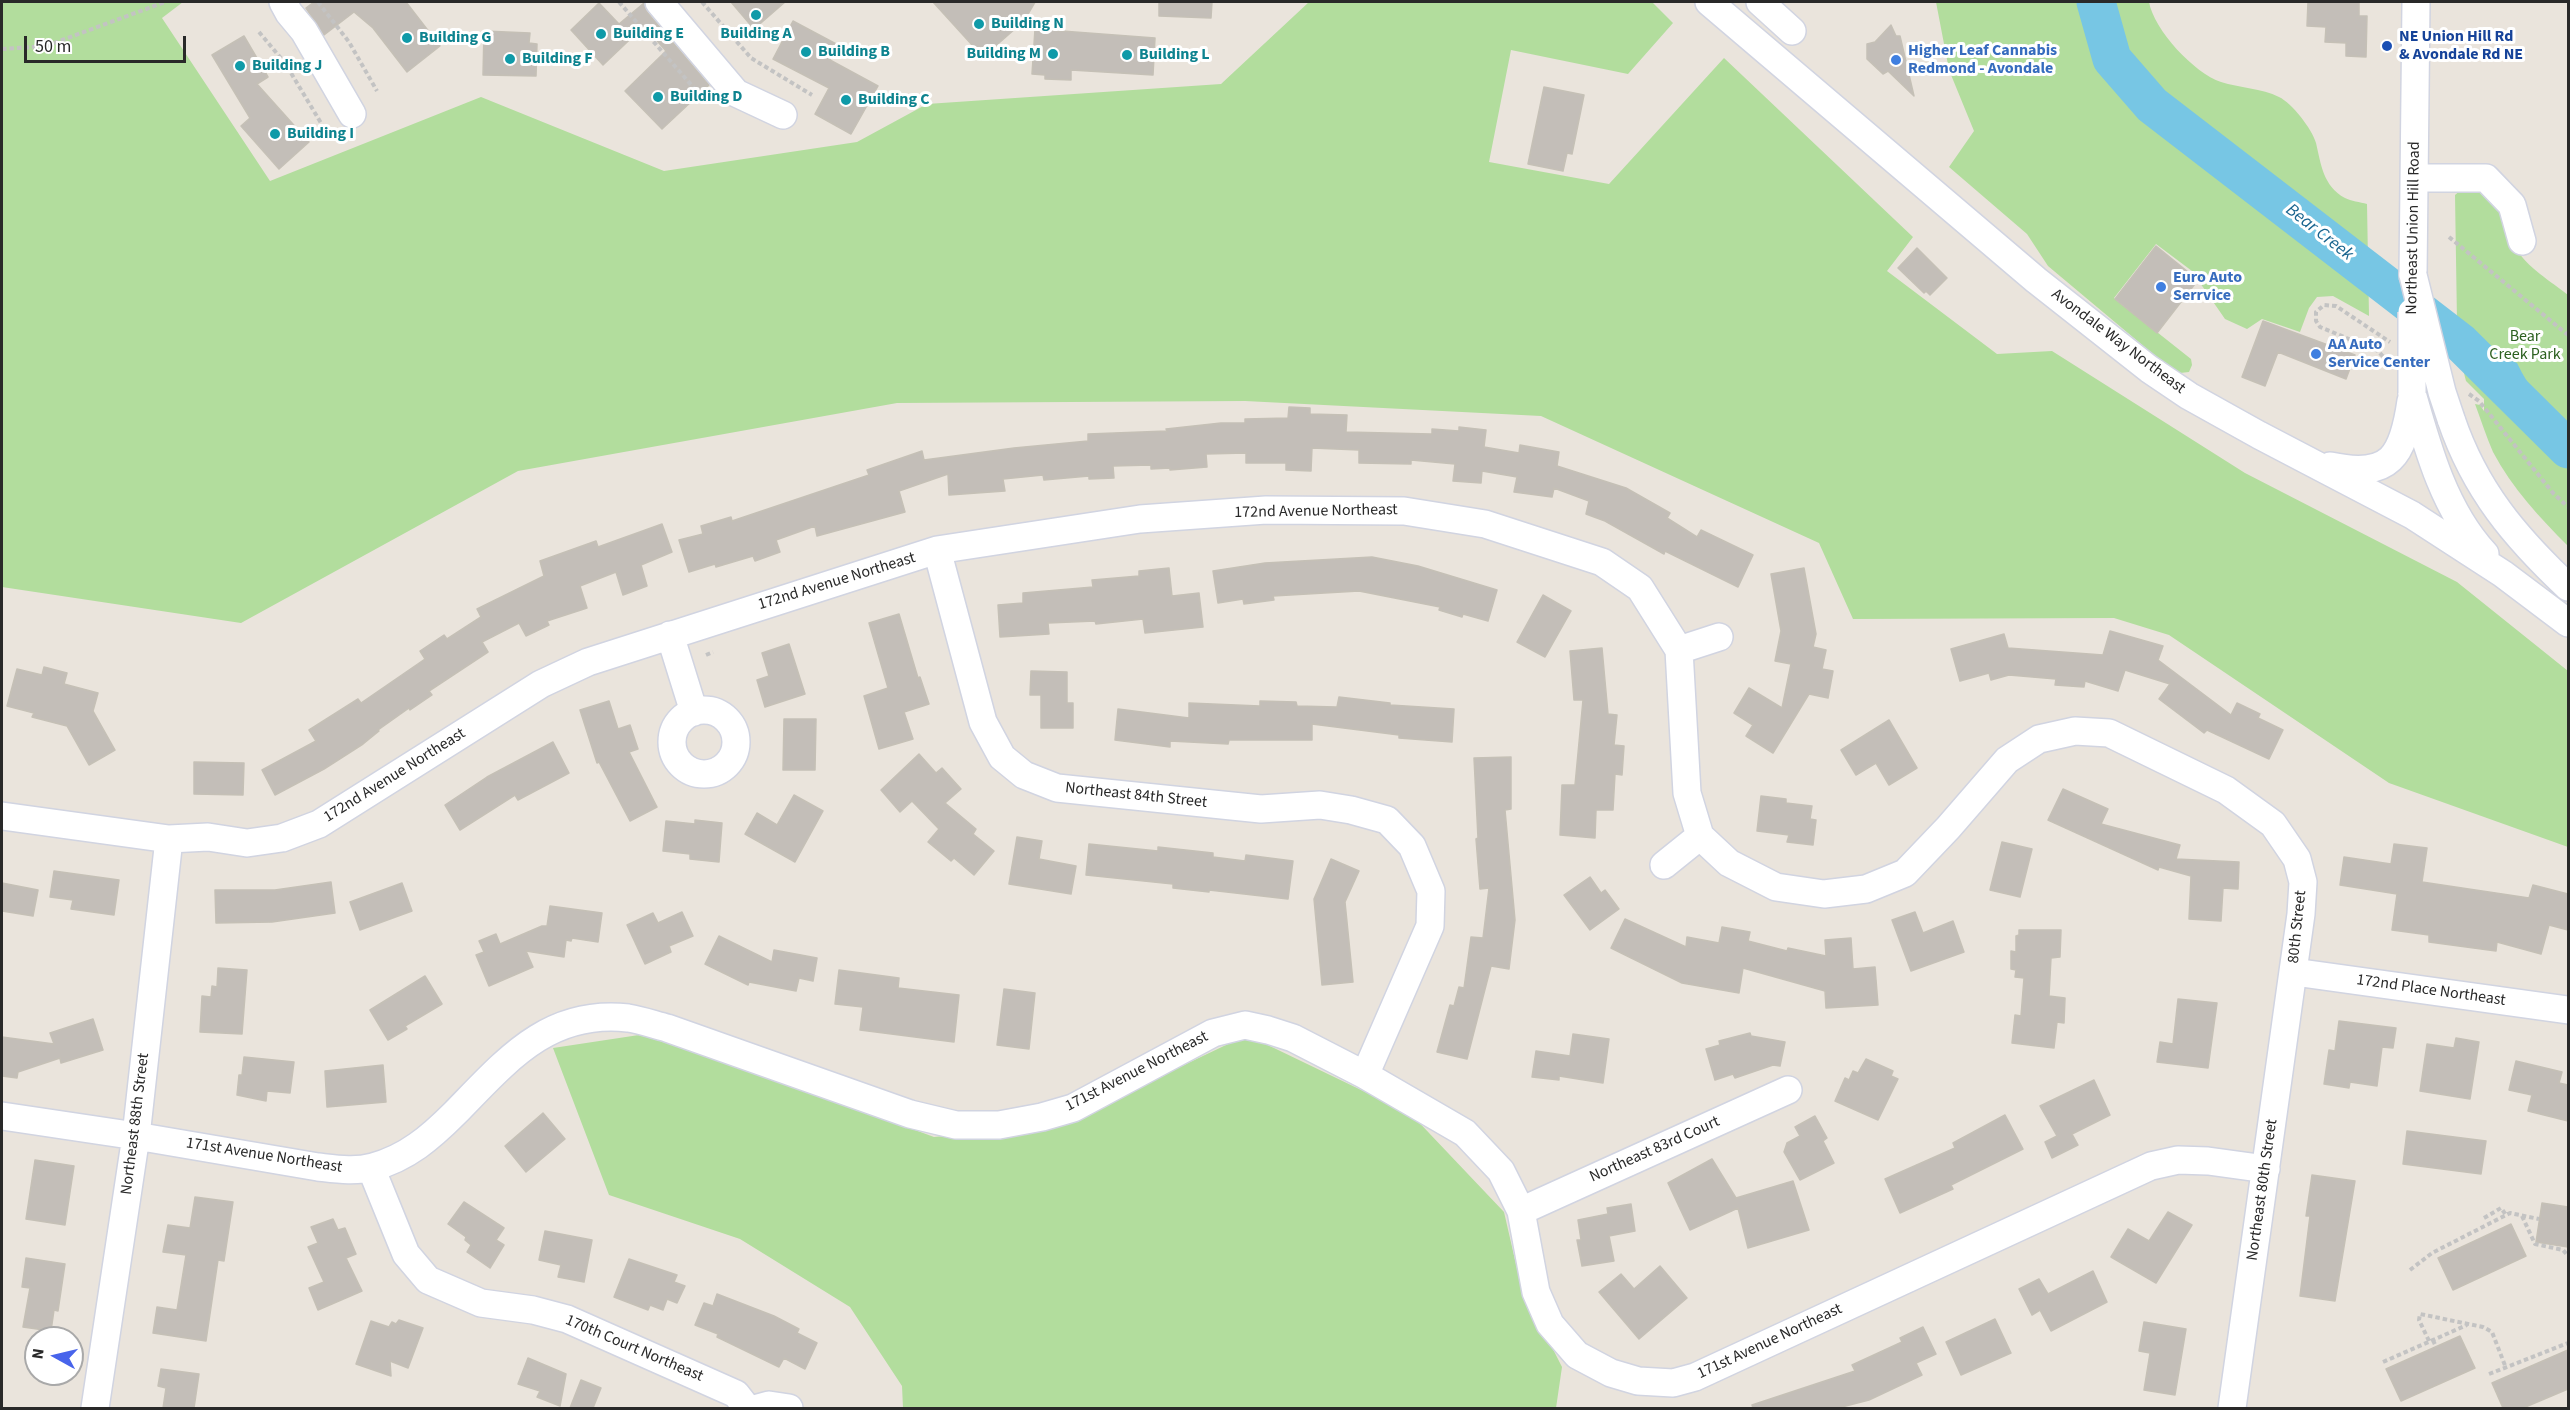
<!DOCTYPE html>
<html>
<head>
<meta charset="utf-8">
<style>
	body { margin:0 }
	#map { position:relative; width:2570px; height:1410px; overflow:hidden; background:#eae4dc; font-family:"Source Sans 3",sans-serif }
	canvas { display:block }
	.frame { position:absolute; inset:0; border:3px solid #292929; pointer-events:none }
	.north { position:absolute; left:24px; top:1326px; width:60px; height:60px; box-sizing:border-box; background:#fff; border:2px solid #a9a9a9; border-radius:50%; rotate:278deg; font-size:16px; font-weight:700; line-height:24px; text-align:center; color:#292929 }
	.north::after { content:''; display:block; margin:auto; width:21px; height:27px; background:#4864eb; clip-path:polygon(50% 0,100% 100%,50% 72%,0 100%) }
	.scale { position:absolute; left:24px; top:36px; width:162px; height:27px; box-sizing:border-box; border:3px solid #292929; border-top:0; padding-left:8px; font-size:18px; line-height:21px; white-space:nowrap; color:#292929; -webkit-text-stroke:4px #fff; paint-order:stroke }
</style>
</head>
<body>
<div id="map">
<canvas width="2570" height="1410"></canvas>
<div class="frame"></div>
<div class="north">N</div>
<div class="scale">50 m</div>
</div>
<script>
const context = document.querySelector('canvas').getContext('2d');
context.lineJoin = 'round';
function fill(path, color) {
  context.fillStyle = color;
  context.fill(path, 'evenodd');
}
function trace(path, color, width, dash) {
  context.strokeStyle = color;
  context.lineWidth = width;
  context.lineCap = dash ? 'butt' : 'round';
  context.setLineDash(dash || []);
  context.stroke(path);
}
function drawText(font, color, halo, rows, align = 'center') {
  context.font = font + ' "Source Sans 3",sans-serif';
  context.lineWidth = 6;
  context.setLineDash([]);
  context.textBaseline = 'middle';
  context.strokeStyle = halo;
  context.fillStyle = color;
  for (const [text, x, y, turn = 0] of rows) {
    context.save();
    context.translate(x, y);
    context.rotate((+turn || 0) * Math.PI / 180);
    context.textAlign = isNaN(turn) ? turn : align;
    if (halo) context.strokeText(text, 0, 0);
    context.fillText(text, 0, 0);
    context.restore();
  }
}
fill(new Path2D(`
	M2 2H183L162 18 270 181 481 97 664 171 857 142 927 104 1221 84 1309 2H1652L1673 23 1628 74 1511 50 1489 162 1609 184 1724 58 1913 237 1887 271 1997 354 2052 351 2245 473 2457 582 2568 671V847L2389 783 2169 635 2114 618 1853 619 1819 543 1541 416 1245 401 897 403 518 471 241 623 2 587Z
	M1936 2H2149C2154 30 2194 73 2221 82 2239 88 2262 88 2279 97 2292 103 2312 129 2316 143 2321 164 2323 186 2345 198 2351 201 2360 202 2367 204L2369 316 2333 296 2317 297 2309 308 2300 332 2262 319 2247 329 2225 319 2198 280 2200 277 2156 244 2114 298 2191 359 2192 365 2189 372 2180 373 2153 354 2048 266 2027 234 1949 167 1974 131 1949 70Z
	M2471 188C2512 205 2498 217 2516 248 2526 267 2552 282 2568 295V546C2540 518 2512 488 2493 452 2486 436 2481 420 2475 404L2480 405 2484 411V399L2466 381 2458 350 2482 375 2480 344 2457 322 2455 195 2462 189Z
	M639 1035 722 1059 934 1137 1058 1125 1247 1035 1411 1114 1504 1212 1521 1286 1562 1367 1556 1408H903L902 1386 850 1307 740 1239 609 1195 553 1048Z`), '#b2dd9d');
fill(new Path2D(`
	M2457 322C2476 340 2492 353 2517 363 2529 389 2545 406 2568 423V457L2497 392 2458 350Z`), '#77c6e4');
trace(new Path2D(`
	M2096 2 2112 59 2152 105 2461 343 2568 449`), '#77c6e4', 39);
const building = new Path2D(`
	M314 2H406L440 46 407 72 373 28 354 12 324 35 306 8Z
	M731 2H785L754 29Z
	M933 2H1035L1024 21 983 57Z
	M1159 2H1212L1211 18 1159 16Z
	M2308 2H2359V16H2367L2366 57 2346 56V43L2325 42 2326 27 2307 26Z
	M599 3 619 24 644 3 647 12 709 85 662 129 625 91 666 51 644 26 603 65 571 30Z
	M793 21 838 45 830 60 878 86 851 134 815 114 829 88 773 59Z
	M1891 25 1896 36H1900L1914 96 1888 71 1883 74 1867 59V44L1875 42Z
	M1035 29 1155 38 1153 75 1071 70V80L1045 79V75L1032 74Z
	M484 31 530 33 529 43 537 44 536 76 483 75Z
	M244 36 268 77 257 84 309 142 279 169 241 126 250 118 212 55Z
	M1544 87 1584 95 1572 154 1567 153 1563 171 1528 164Z
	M2156 246 2198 280 2157 333 2115 299Z
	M1917 248 1947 278 1930 295 1926 291 1924 293 1898 268Z
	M2263 321 2355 355 2346 379 2278 352 2265 386 2242 377Z
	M1289 407 1310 408V414L1347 415 1346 432 1432 434V429L1459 431V427L1486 430 1484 447 1519 453 1520 445 1559 452 1557 466 1626 488 1670 513 1667 518 1697 537 1701 530 1753 555 1738 587 1665 551 1664 554 1605 521 1586 514 1589 501 1554 488 1552 497 1514 492 1517 477 1482 471 1481 483 1453 481 1455 464 1411 460V464L1359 463V450L1312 448 1311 471 1286 470V463H1246V453L1206 454 1207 467 1170 470V468L1151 469V465L1113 466 1114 478 1089 479V476L1044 480 1043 475 1003 479 1005 491 949 495 948 474 899 491 905 512 817 536 815 526 776 540 780 552 755 561 753 556 716 567 715 564 689 572 679 540 703 534 701 526 731 517 732 521 869 475 867 470 922 451 924 460 1014 448 1088 441V434L1167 431 1166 429 1221 423H1245V419L1288 418Z
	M662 524 672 552 641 565 647 586 623 595 616 572 580 586 587 608 547 621 549 625 526 636 519 623 482 642 488 652 429 691 432 695 410 710 409 708 378 730 379 731 363 744 324 769 275 795 262 770 316 741 309 730 358 699 361 703 425 659 420 651 444 635 447 639 481 617 477 609 544 576 540 561 596 541 598 547Z
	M1372 557 1418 566 1497 590 1488 621 1463 614 1462 617 1439 610 1440 607 1359 591 1273 596 1274 600 1244 604 1243 599 1218 603 1213 571 1265 563Z
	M1169 568 1172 596 1199 593 1203 627 1145 633 1143 619 1096 624 1095 621 1048 623 1049 634 1000 637 998 605 1023 603V593L1093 587 1092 580 1139 576V571Z
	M1804 568 1816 634 1813 647 1826 650 1822 669 1833 671 1828 698 1809 694 1773 753 1746 736 1753 725 1734 713 1749 688 1782 708 1791 664 1775 661 1781 631 1771 574Z
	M1543 595 1571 611 1545 657 1517 642Z
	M899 614 918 678 920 677 929 704 904 712 913 739 879 749 864 696 888 688 869 623Z
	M2110 631 2163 646 2158 660 2231 715 2237 703 2260 714 2258 718 2283 730 2269 759 2207 730 2204 733 2159 699 2170 684 2125 670 2118 691 2085 681 2084 687 2055 685 2056 679 2009 675 1991 680 1989 673 1960 681 1951 649 2004 634 2008 648 2103 655Z
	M789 644 805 694 765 707 757 680 769 676 762 653Z
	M1602 648 1608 714 1617 715 1614 745 1624 746 1622 775 1615 774 1613 810H1596L1595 838 1560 835 1562 785H1575L1583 700H1574L1570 651Z
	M44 667 67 673 64 684 98 693 93 711 115 750 89 765 67 726 32 717 34 713 7 706 17 669 42 675Z
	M1031 671 1067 672V703H1073V728H1041V695H1030Z
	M1339 697 1390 703V705L1454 709 1452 742 1399 738V735L1312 724V740H1229L1228 744 1170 741V747L1115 740 1118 709 1189 718V703L1260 706V701L1296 702 1297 706 1337 707Z
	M609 701 618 729 630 725 638 749 629 752 657 807 630 821 599 762 597 763 580 710Z
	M784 719H816L815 770H783Z
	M1889 720 1917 768 1889 785 1876 763 1856 775 1841 750Z
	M553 742 569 773 518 800 515 795 460 830 445 805 487 777Z
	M919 754 936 773 942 768 961 789 945 803 976 829 973 834 994 851 974 875 954 858 951 861 928 842 939 829 912 801 900 812 881 790Z
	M1511 757V809L1505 810 1515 920 1509 969 1491 966 1467 1059 1437 1052 1450 1005 1454 1006 1459 987 1464 988 1471 937 1483 938 1489 888 1480 889 1476 839 1478 838 1474 758Z
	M194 762 244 763 243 795 194 794Z
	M2063 789 2108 809 2101 824 2180 845 2176 859 2239 862 2238 889 2223 888 2221 921 2189 919 2191 876 2159 867 2158 870 2048 820Z
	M794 795 823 811 795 862 745 834 757 813 777 825Z
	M1761 796 1786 799V803L1812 806 1810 819 1816 820 1813 845 1787 842 1789 835 1757 831Z
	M695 820 722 823 719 862 690 859V854L663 851 666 821 695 824Z
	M1017 837 1042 841 1039 859 1076 866 1071 894 1009 884Z
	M2002 842 2032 849 2020 897 1990 890Z
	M1089 844 1158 851V847L1213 853V857L1245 861 1246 855 1293 861 1288 899 1209 890V892L1173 888V884L1086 875Z
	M2394 844 2427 848 2422 882 2529 898 2533 885 2568 894V930L2549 925 2541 954 2497 942 2496 951 2429 942V935L2392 930 2397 894 2340 885 2344 857 2391 864Z
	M1331 859 1359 871 1345 902 1353 982 1322 985 1314 899Z
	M54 871 119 880 114 915 71 909 73 900 50 897Z
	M1590 877 1601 893 1605 890 1619 909 1590 930 1564 895Z
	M331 882 335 913 272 922 216 923 215 890H275Z
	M2 883 38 890 33 916 2 911Z
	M402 883 412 911 360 930 350 902Z
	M550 906 602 913 598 942 572 938 571 941 566 940 564 957 526 951 533 967 489 986 476 955 484 952 479 941 496 934 500 944 542 926H547Z
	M682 912 693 936 669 946 671 952 645 964 627 925 653 913 658 923Z
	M1915 912 1923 933 1953 921 1964 952 1911 971 1892 920Z
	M1625 919 1686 947 1687 937 1719 943 1722 927 1750 932 1748 941 1787 951 1788 948 1826 956 1825 940 1851 938 1853 969 1875 967 1878 1005 1826 1008 1825 991 1743 968 1739 993 1682 983 1611 948Z
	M2019 930H2061L2060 957 2051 958 2049 996 2065 998 2064 1023 2057 1022 2054 1048 2012 1043 2015 1015 2021 1016 2024 978 2015 977 2016 970 2011 969V951L2016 952V936L2019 935Z
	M719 936 772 962 774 950 817 958 813 981 799 978 796 991 749 982 748 985 705 964Z
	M218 968 247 970 242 1034 200 1032 202 996 211 997 212 986 217 987Z
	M839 970 899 978 898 988 959 995 954 1042 860 1030 863 1007 835 1004Z
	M425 976 442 1004 405 1026 407 1029 388 1040 370 1010Z
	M1004 989 1035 993 1029 1049 997 1045Z
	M2178 999 2217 1003 2208 1068 2157 1062 2160 1042 2173 1044Z
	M93 1019 103 1050 61 1063 60 1058 18 1072 17 1078 2 1076V1037L54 1044 50 1033Z
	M2339 1021 2396 1028 2393 1048 2382 1047 2377 1086 2350 1082 2349 1088 2324 1084 2329 1050 2335 1051Z
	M1750 1033 1751 1036 1785 1042 1780 1066 1773 1065 1735 1078 1733 1074 1715 1080 1706 1049 1720 1045 1719 1041Z
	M1573 1034 1609 1039 1603 1083 1559 1076V1080L1532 1077 1536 1051 1570 1056Z
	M2456 1038 2479 1042 2470 1099 2420 1091 2427 1044 2454 1048Z
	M244 1057 294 1062 290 1093 267 1091 266 1101 237 1095 239 1075H242Z
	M1866 1059 1893 1071 1891 1076 1898 1079 1878 1120 1835 1101 1845 1078 1849 1080 1853 1071 1858 1073Z
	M2516 1061 2562 1072 2559 1083 2568 1085V1121L2528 1111 2532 1095 2509 1090Z
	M383 1065 386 1102 327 1107 325 1071Z
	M2094 1080 2110 1115 2072 1134 2078 1145 2052 1158 2045 1142 2057 1136 2040 1106Z
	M543 1113 565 1139 526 1172 505 1146Z
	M2005 1115 2023 1149 1951 1185 1953 1189 1900 1213 1885 1179 1955 1148 1953 1143Z
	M1815 1116 1827 1138 1823 1141 1834 1163 1800 1180 1784 1152 1787 1143 1800 1136 1795 1127Z
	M2407 1131 2486 1141 2481 1174 2403 1164Z
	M1712 1159 1736 1198 1793 1181 1809 1230 1748 1248 1738 1208 1690 1230 1668 1183Z
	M35 1160 74 1166 65 1225 26 1219Z
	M2312 1175 2355 1181 2335 1301 2300 1296 2310 1216H2306Z
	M195 1197 233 1202 224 1261 218 1260 206 1341 153 1333 157 1307 177 1310 186 1255 163 1252 168 1225 190 1228Z
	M464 1202 504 1228 496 1240 504 1245 490 1268 467 1252 471 1245 465 1240 466 1237 448 1224Z
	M2542 1203 2568 1207V1247L2536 1242Z
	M1631 1204 1635 1231 1609 1236 1614 1261 1582 1266 1577 1240H1581L1578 1220 1608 1214 1607 1208Z
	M2168 1212 2192 1225 2156 1283 2111 1257 2128 1229 2149 1241Z
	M333 1219 338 1230 345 1228 356 1254 346 1258 362 1291 318 1310 309 1288 324 1282 308 1247 318 1243 311 1227Z
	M2511 1224 2526 1256 2453 1290 2438 1258Z
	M545 1231 592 1240 584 1282 558 1277 561 1265 539 1260Z
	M26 1258 65 1264 58 1311 54 1310 51 1331 23 1327 30 1288 22 1287Z
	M629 1259 677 1275 674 1282 685 1286 677 1303 667 1299 663 1310 650 1305 648 1310 614 1297Z
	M1660 1266 1687 1298 1639 1339 1599 1292 1621 1274 1634 1289Z
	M2093 1271 2107 1302 2051 1331 2040 1310 2032 1315 2019 1289 2039 1279 2048 1294Z
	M717 1294 774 1316 799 1329 797 1333 817 1343 805 1369 784 1358 779 1367 717 1337 718 1334 695 1325 704 1303 713 1306Z
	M1995 1319 2011 1353 1961 1375 1946 1342Z
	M399 1320 423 1328 408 1368 390 1361 391 1376 356 1364 371 1321 389 1327 392 1322 396 1324Z
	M2144 1322 2186 1329 2175 1395 2144 1390 2150 1353 2139 1351Z
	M1923 1327 1936 1354 1916 1363 1922 1375 1869 1400 1838 1408H1753L1752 1405 1855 1371 1852 1365 1902 1342 1900 1338Z
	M2460 1336 2475 1368 2401 1401 2386 1369Z
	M2568 1350V1389L2523 1408H2503L2492 1383Z
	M528 1358 566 1374 560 1406 537 1397 540 1391 518 1384Z
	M161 1369 199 1374 194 1408H163L166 1388 158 1386Z
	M581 1380 601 1388 593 1408H570Z`);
fill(building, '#c3beb8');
trace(building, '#c5c0b6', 1.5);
const minor = new Path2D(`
	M283 2 289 13 304 31 352 114
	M659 2 736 93 783 115
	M1709 2 2036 280 2149 369 2189 396 2259 435 2412 515 2503 574 2568 623
	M1760 2 1792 31
	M2416 178H2486L2512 205 2522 241
	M2413 275 2416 2
	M2412 393C2428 450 2445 511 2485 554
	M2451 419C2475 490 2515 537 2568 587
	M2330 466C2391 479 2403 456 2411 401
	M937 550 983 722 1002 757 1024 775 1057 788 1261 809 1320 805 1351 810 1387 820 1412 846 1431 891 1430 926 1365 1075
	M670 635 694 712
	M1679 650 1719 637
	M672 742a32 32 0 1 1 64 0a32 32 0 1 1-64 0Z
	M2 816 169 839 208 837 247 843 282 838 319 824 541 684 588 662 937 550 1140 519 1266 510 1404 511 1485 524 1602 562 1640 588 1679 650 1687 793 1700 836 1729 863 1776 887 1824 894 1866 889 1905 873 1948 828 2007 760 2039 739 2075 731 2109 733 2226 790 2273 824 2297 859 2303 882 2301 914 2232 1408
	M1664 865 1700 836
	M2294 972 2568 1010
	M2 1116 136 1136 318 1167C336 1169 355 1172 373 1167 407 1158 431 1137 455 1113 506 1061 548 1009 628 1018 641 1020 655 1025 667 1028L910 1114 956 1125H999L1042 1117 1073 1108 1213 1033 1245 1025 1268 1030 1293 1038 1365 1075 1465 1133 1501 1171 1521 1211 1536 1292 1550 1324 1577 1355 1611 1373 1638 1381 1673 1383 1695 1377 2151 1166 2178 1160 2208 1161 2266 1169
	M371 1168 406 1254 428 1280 481 1303 533 1310 567 1319 736 1394 747 1408
	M1521 1211 1788 1090
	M95 1408 136 1136 169 839
	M758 1408 769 1405 789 1408`);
trace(minor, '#d1d4e1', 30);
trace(new Path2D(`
	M318 2 349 42 377 91
	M619 2 700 95
	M702 2 751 58 812 95
	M259 32 285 63 324 128
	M2 49 46 46 165 2
	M2449 237 2568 335
	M2388 362 2378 351 2320 327 2316 321V312L2324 305 2336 306 2390 342
	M2469 394 2479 401 2553 493 2568 507
	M706 655 713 652
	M2522 1216 2535 1244 2563 1250 2568 1256
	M2484 1218 2501 1208 2506 1215
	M2410 1270 2432 1253 2510 1213 2539 1219
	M2433 1340 2436 1347
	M2429 1341 2419 1320 2420 1314 2483 1327 2492 1332 2506 1368
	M2383 1362 2467 1325
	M2489 1374 2568 1343`), '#c3c3c3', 4, [4.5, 3]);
trace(minor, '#fff', 27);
const minorBridge = new Path2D(`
	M2413 275 2442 392 2451 419
	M2412 393V312`);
trace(minorBridge, '#d1d4e1', 30, []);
trace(minorBridge, '#fff', 27);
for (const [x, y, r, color] of [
	[756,15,6,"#0f9aa8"],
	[979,24,6,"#0f9aa8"],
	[601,34,6,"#0f9aa8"],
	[407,38,6,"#0f9aa8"],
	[2387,46,6,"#1a4fb4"],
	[806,52,6,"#0f9aa8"],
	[1053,54,6,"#0f9aa8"],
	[1127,55,6,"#0f9aa8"],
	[510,59,6,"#0f9aa8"],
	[1896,60,6,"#3f7fe0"],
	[240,66,6,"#0f9aa8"],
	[658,97,6,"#0f9aa8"],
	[846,100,6,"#0f9aa8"],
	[275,134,6,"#0f9aa8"],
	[2161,287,6,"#3f7fe0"],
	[2316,354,6,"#3f7fe0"]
]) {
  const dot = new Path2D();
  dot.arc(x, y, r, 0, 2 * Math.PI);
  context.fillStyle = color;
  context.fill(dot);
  trace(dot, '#fff', 2);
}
drawText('bold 16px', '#0d838f', '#fff', [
	["Building N",991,24],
	["Building E",613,34],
	["Building A",756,34,"center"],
	["Building G",419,38],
	["Building B",818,52],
	["Building M",1041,54,"right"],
	["Building L",1139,55],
	["Building F",522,59],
	["Building J",252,66],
	["Building D",670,97],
	["Building C",858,100],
	["Building I",287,134]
], 'left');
drawText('bold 16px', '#164399', '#fff', [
	["NE Union Hill Rd",2399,37],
	["& Avondale Rd NE",2399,55]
], 'left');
drawText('bold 16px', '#366cbe', '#fff', [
	["Higher Leaf Cannabis",1908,51],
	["Redmond - Avondale",1908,69],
	["Euro Auto",2173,278],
	["Serrvice",2173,296],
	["AA Auto",2328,345],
	["Service Center",2328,363]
], 'left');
drawText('16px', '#292929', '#fff', [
	["Northeast Union Hill Road",2414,228,-89],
	["Avondale Way Northeast",2118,342,37],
	["172nd Avenue Northeast",1316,512,-1],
	["172nd Avenue Northeast",837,582,-17],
	["172nd Avenue Northeast",395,776,-32],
	["Northeast 84th Street",1136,796,6],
	["80th Street",2298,927,-84],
	["172nd Place Northeast",2431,991,8],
	["171st Avenue Northeast",1137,1072,-27],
	["Northeast 88th Street",136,1124,-83],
	["Northeast 83rd Court",1655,1150,-24],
	["171st Avenue Northeast",264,1156,9],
	["Northeast 80th Street",2263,1190,-82],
	["171st Avenue Northeast",1770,1342,-25],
	["170th Court Northeast",634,1349,23]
]);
drawText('16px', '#2c601f', '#fff', [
	["Bear",2525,337],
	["Creek Park",2525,355]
]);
drawText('italic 18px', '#18648e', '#fff', [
	["Bear Creek",2319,233,38]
]);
</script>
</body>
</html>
